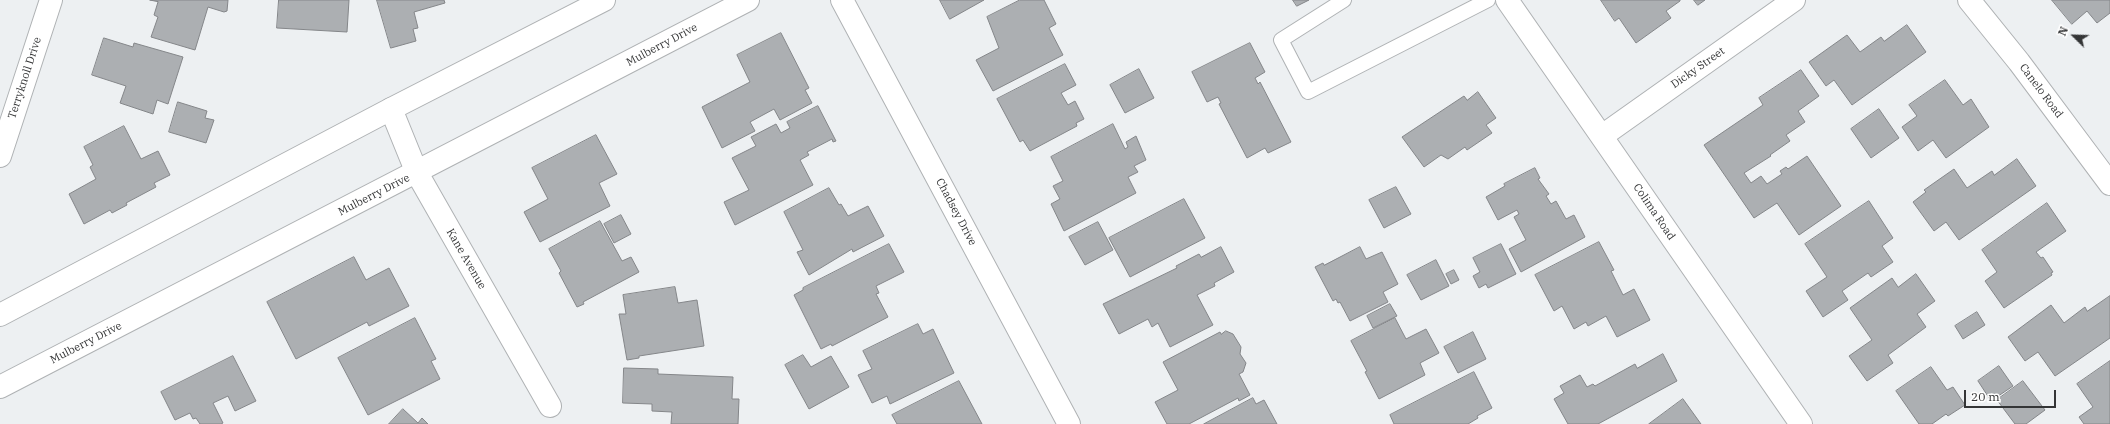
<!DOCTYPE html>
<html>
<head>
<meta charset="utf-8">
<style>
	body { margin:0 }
	#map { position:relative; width:2110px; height:424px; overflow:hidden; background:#edf0f2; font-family:"IBM Plex Serif",serif }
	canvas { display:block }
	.north { position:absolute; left:2054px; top:16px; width:40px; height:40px; -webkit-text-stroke:3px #fff; paint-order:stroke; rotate:293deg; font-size:11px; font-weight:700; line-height:16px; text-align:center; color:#343536 }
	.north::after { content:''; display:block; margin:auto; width:14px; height:18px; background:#343536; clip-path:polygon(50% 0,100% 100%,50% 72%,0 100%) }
	.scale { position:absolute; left:1964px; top:390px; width:92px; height:18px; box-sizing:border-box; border:2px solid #343536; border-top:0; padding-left:5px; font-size:12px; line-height:14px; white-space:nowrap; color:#343536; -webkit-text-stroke:3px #fff; paint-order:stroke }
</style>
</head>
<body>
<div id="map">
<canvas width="2110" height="424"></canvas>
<div class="north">N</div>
<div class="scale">20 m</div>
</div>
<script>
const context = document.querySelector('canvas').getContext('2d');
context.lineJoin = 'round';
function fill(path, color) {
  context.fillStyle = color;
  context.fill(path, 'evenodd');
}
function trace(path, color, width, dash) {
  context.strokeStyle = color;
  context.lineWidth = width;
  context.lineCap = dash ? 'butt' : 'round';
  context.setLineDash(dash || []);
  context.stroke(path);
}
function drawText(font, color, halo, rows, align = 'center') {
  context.font = font + ' "IBM Plex Serif",serif';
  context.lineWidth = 3.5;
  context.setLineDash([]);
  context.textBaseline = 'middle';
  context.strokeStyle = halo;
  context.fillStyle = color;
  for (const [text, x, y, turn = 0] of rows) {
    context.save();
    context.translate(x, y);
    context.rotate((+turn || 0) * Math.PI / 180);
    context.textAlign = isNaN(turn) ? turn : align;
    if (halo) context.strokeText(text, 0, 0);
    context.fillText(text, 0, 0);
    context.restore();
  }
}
const building = new Path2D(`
	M150 0H228L227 11 224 12 208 7 195 50 151 37 158 17 154 15 158 2Z
	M279 0H349L347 32 277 28Z
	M377 0H444L445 3 414 12 418 28 413 29 416 41 391 48Z
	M940 0H984L950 19Z
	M1020 0H1044L1056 24 1049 28 1063 55 993 91 976 60 999 48 987 17Z
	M1293 0H1309L1297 6Z
	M1601 0H1680V1L1666 11 1671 18 1636 43 1619 18 1615 21Z
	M1694 0H1705L1698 5Z
	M2052 0H2110V13L2097 23 2087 11 2072 24Z
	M1907 25 1926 52 1852 105 1834 80 1826 86 1809 62 1847 35 1860 52 1881 37 1884 41Z
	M781 33 809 88 805 90 812 103 780 120 774 109 750 122 755 131 722 148 702 107 750 82 737 55Z
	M104 38 133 47 134 43 183 57 168 104 157 100 153 114 120 103 126 86 92 75Z
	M1250 43 1265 72 1255 78 1258 84 1260 82 1291 142 1268 153 1265 148 1247 158 1219 104 1221 103 1218 97 1207 102 1192 72Z
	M1065 64 1076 85 1061 93 1068 105 1075 101 1084 119 1076 123 1077 126 1030 151 1023 140 1020 142 997 99Z
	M1139 69 1154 98 1125 113 1110 85Z
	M1801 70 1819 96 1798 111 1805 122 1786 135 1790 141 1770 155 1771 156 1744 173 1751 183 1761 176 1767 184 1782 174 1780 171 1786 167 1788 169 1807 156 1841 206 1799 235 1777 203 1754 218 1704 145 1763 105 1759 98Z
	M1945 80 1963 105 1971 99 1989 127 1946 158 1933 140 1918 151 1902 127 1917 116 1909 105Z
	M1478 92 1496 118 1486 125 1492 133 1467 150 1465 147 1448 159 1441 155 1424 167 1402 137 1464 96 1467 100Z
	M178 102 207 111 205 118 214 120 206 143 169 132Z
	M818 106 836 141 833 142 832 139 807 152 809 155 800 160 813 185 735 225 724 202 749 190 732 158 756 146 751 137 776 124 781 133 790 128 787 122Z
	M1879 109 1899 138 1871 158 1851 129Z
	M1113 124 1125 149 1128 147 1126 142 1136 136 1146 160 1134 166 1138 172 1128 177 1136 193 1064 231 1051 204 1060 199 1053 186 1063 181 1051 157Z
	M124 126 141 159 158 151 170 175 154 183 156 187 126 203 127 205 112 213 110 210 84 224 69 194 96 179 90 167 93 165 84 147Z
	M596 135 617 174 599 183 610 206 540 242 524 212 548 199 532 168Z
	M2017 159 2036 186 1959 240 1946 222 1934 231 1913 202 1926 192 1924 190 1954 169 1967 188 1992 171 1994 175Z
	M1535 168 1540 178 1538 179 1549 194 1546 196 1551 204 1556 201 1566 219 1574 215 1585 237 1521 272 1509 249 1526 240 1514 217 1519 214 1517 210 1498 220 1486 197 1505 186 1504 184Z
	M1396 187 1411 214 1384 228 1369 200Z
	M829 188 839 205 841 204 848 216 868 206 884 236 853 252 852 249 809 275 797 252 803 250 784 212Z
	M1184 199 1205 238 1130 277 1109 238Z
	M1869 201 1893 238 1882 246 1893 262 1871 277 1868 273 1842 291 1848 300 1823 317 1806 291 1827 277 1805 244Z
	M2047 203 2066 231 2036 252 2041 258 2043 257 2053 272 2051 273 2052 275 2004 308 1985 281 1997 272 1982 250Z
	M621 215 631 234 614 243 604 224Z
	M600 221 622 261 631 257 639 272 583 302 584 304 577 307 559 273 561 271 549 249Z
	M1098 222 1113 250 1085 265 1069 237Z
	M1599 242 1614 270 1611 271 1623 295 1634 289 1650 320 1617 337 1606 316 1588 326 1586 322 1574 329 1562 306 1554 311 1535 275Z
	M889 244 904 272 876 286 879 293 876 294 888 317 832 346 831 344 821 349 794 295 803 290V288Z
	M1501 244 1516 274 1488 288 1486 284 1479 288 1473 276 1480 272 1473 258Z
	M1221 247 1234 272 1214 283 1215 286 1197 295 1213 325 1170 347 1158 323 1152 327 1148 319 1119 334 1103 304 1177 268 1176 266 1199 254 1201 257Z
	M1360 247 1366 259 1382 252 1398 284 1383 292 1388 302 1350 321 1340 302 1338 303 1336 299 1333 301 1315 267 1323 263 1324 265Z
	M354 257 366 280 389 268 409 306 369 326 367 322 296 359 267 302Z
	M1436 260 1449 286 1421 300 1407 275Z
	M1454 270 1459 280 1451 284 1446 274Z
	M1916 274 1935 301 1917 314 1926 327 1888 355 1893 363 1867 381 1849 356 1872 340 1850 308 1892 278 1898 287Z
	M675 287 678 303 697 300 704 346 639 356V358L627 360 619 314H626L623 295Z
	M2110 296V338L2055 376 2038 352 2025 361 2008 337 2051 305 2064 323 2085 307 2087 311Z
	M1390 304 1397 316 1373 328 1367 316Z
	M1977 312 1985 325 1963 339 1955 326Z
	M415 318 436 359 431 361 440 379 368 415 338 358Z
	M1395 318 1406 339 1426 329 1439 353 1420 363 1425 375 1379 399 1365 372 1367 371 1351 341Z
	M918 324 923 334 933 329 954 373 890 404 887 396 872 403 858 375 872 369 863 351Z
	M1226 331 1233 334 1241 347 1240 354 1246 363 1243 372 1239 374 1250 395 1239 401 1238 398 1189 424H1167L1155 402 1178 390 1163 362 1220 332 1221 334Z
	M1473 332 1486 359 1458 373 1444 347Z
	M1663 354 1677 381 1598 424H1568L1554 399 1564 393 1560 386 1580 375 1587 387 1593 384 1595 386 1635 364 1637 368Z
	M803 355 811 367 831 356 849 387 809 409 785 365Z
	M233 356 256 401 235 411 228 396 213 403 223 423 221 424H200L196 418 193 419 190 413 175 420 161 392Z
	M2110 361V424H2084L2079 417 2093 407 2077 384Z
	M1999 366 2013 386 1991 401 1978 381Z
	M1931 367 1947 390 1953 387 1965 405 1948 416 1946 414 1932 424H1919L1896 391Z
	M624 368 658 369V374L733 377 732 399H739L738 424H671L672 412 652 411V404L623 403Z
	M1474 372 1492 408 1477 416 1478 418 1468 424H1394L1390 415Z
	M959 381 982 424H897L892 415Z
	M2023 381 2045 410 2026 424H2015L1997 400Z
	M1253 398 1256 404 1264 400 1277 424H1204Z
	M1683 399 1701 424H1649Z
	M403 409 418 423 422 418 428 424H389Z`);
fill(building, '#acafb2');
trace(building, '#848689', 1);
const service = new Path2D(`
	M1344 0 1281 40 1308 92 1488 0`);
const minor = new Path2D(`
	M842 0 1069 424
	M1969 0 2019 62 2110 184
	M391 109 417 173 550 406
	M1602 136 1794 0
	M0 156 51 0`);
const secondary = new Path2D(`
	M1507 0 1801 424`);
const primary = new Path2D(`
	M0 315 391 109 604 0
	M0 387 748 0`);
trace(service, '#afb2b4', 16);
trace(minor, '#afb2b4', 24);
trace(secondary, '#afb2b4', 24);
trace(primary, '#afb2b4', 24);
trace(service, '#fff', 14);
trace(minor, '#fff', 22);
trace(secondary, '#fff', 22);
trace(primary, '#fff', 22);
drawText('11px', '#343536', '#fff', [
	["Mulberry Drive",662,45,-28],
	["Dicky Street",1698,68,-35],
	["Terryknoll Drive",25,78,-72],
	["Canelo Road",2041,91,53],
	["Mulberry Drive",374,195,-27],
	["Chadsey Drive",956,212,62],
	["Colima Road",1654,212,56],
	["Kane Avenue",466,259,60],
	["Mulberry Drive",86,343,-27]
]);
</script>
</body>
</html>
